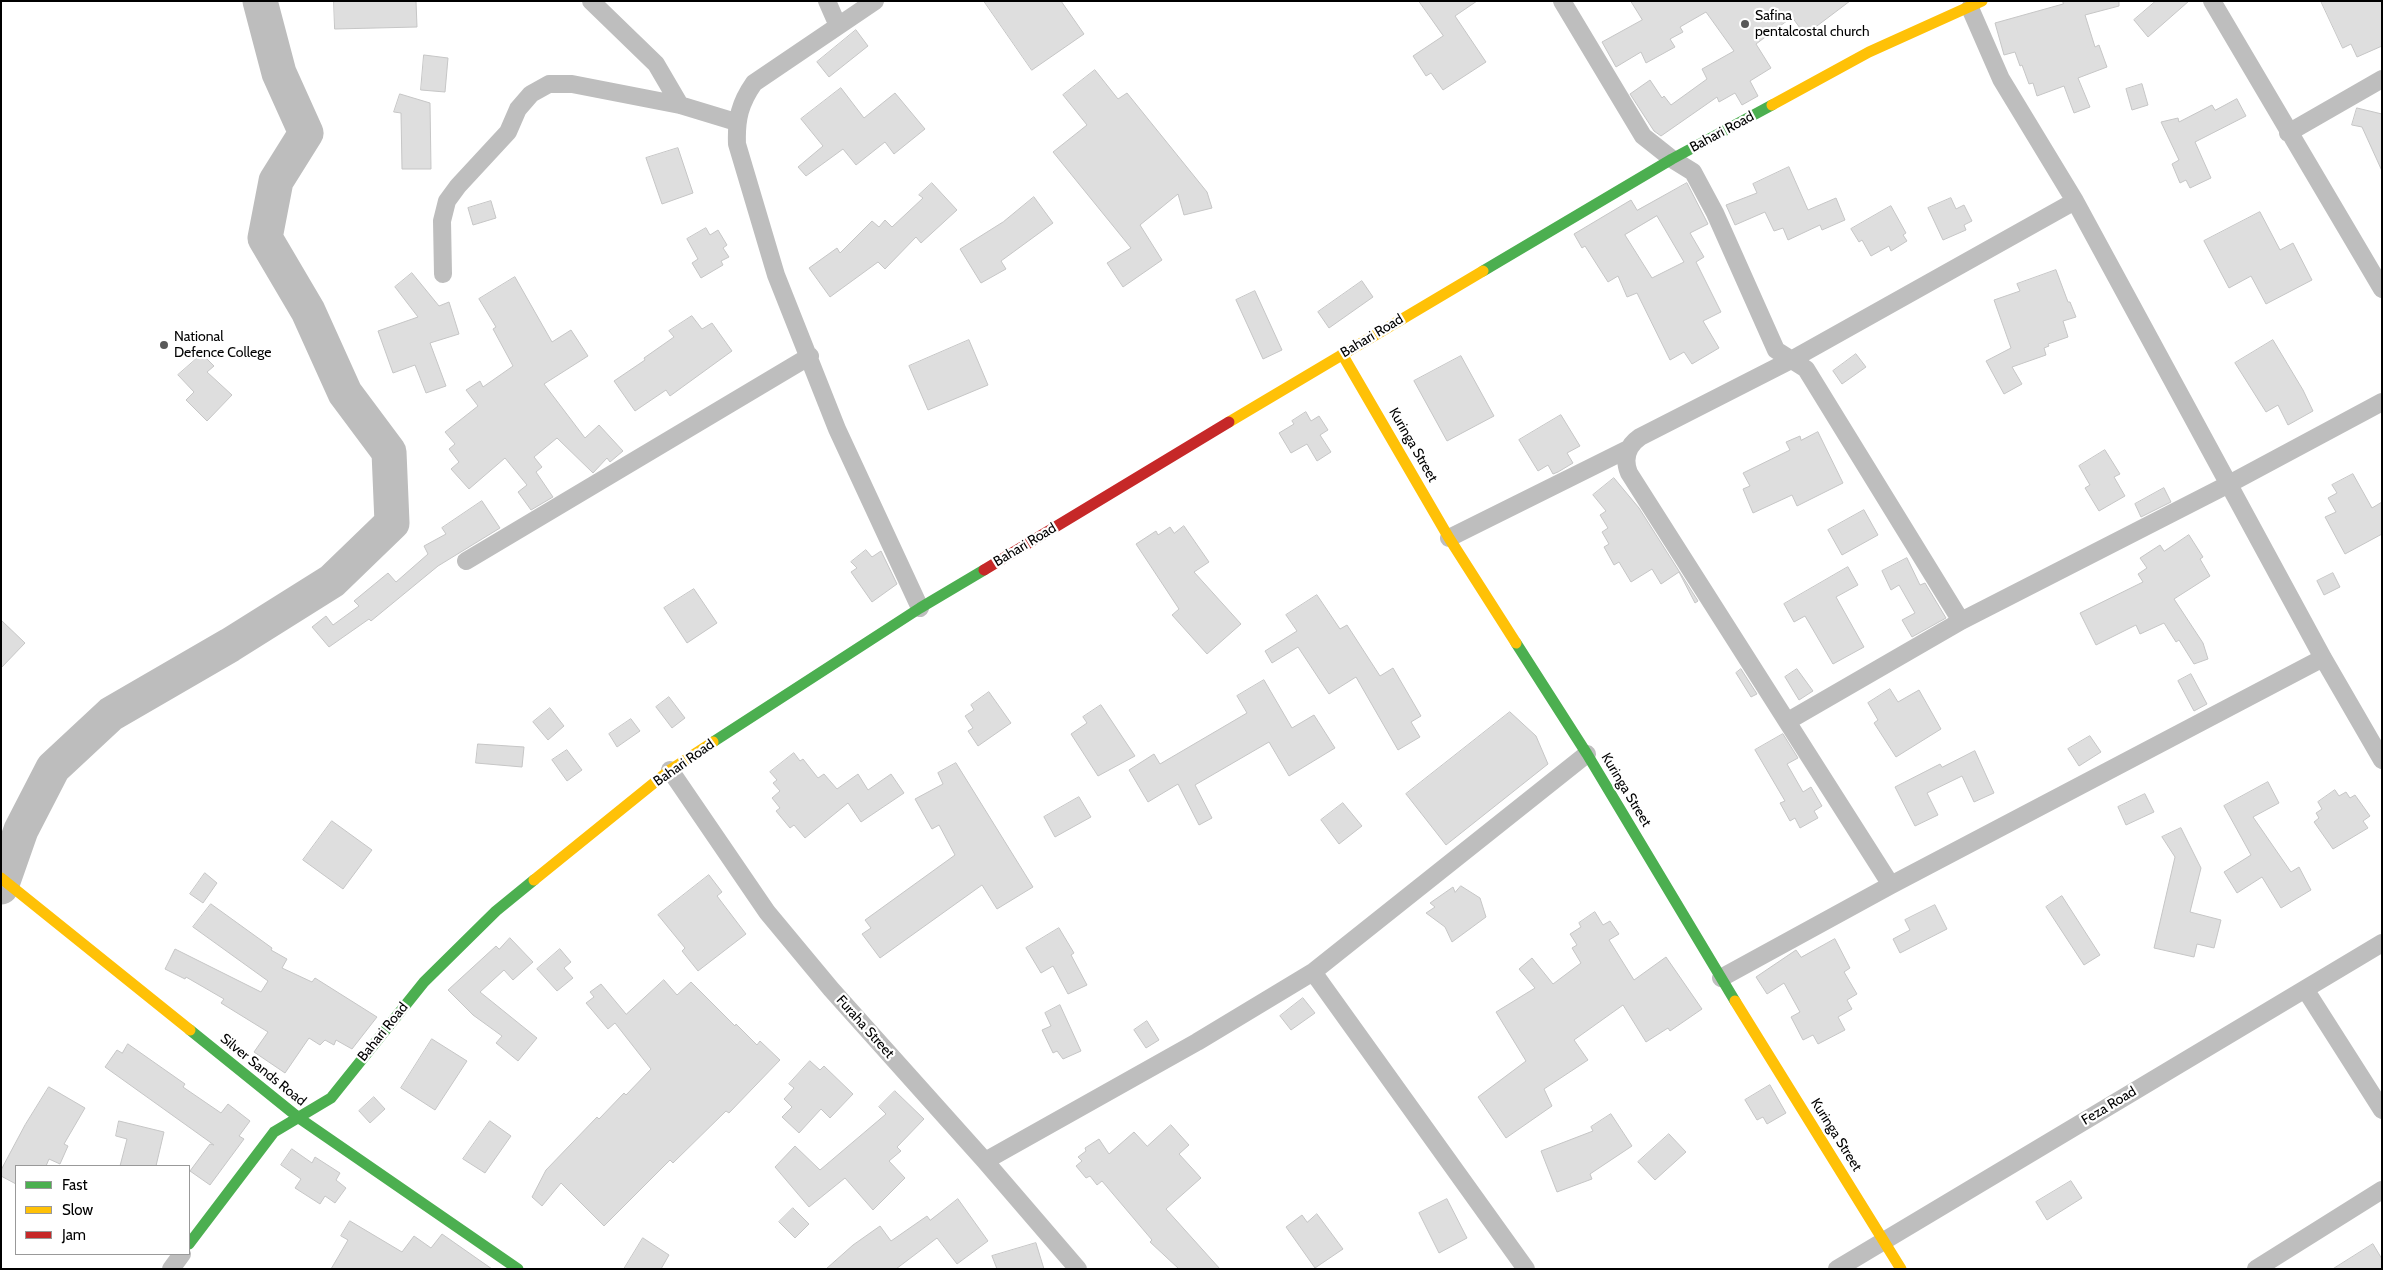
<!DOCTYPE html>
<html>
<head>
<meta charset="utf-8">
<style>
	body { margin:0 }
	#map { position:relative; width:2383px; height:1270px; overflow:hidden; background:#fff; font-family:Cabin,sans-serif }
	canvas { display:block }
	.frame { position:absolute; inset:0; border:2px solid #000; pointer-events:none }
	.legend { position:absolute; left:15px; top:1165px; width:175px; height:90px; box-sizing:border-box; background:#fff; border:1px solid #999; margin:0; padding:6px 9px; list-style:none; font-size:15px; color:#000 }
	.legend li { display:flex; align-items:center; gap:10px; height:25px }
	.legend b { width:25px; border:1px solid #999 }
</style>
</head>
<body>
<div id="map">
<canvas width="2383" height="1270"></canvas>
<div class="frame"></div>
<ul class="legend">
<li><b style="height:6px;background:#4caf50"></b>Fast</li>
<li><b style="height:6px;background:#ffc107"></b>Slow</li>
<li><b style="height:6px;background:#c62828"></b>Jam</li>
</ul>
</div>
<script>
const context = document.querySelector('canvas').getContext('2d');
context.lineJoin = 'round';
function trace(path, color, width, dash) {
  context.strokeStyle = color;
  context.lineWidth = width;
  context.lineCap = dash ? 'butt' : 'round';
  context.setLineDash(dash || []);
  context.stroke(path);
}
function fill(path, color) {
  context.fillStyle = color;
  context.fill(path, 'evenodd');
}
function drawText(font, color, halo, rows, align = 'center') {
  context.font = font + ' Cabin,sans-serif';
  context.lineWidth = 4.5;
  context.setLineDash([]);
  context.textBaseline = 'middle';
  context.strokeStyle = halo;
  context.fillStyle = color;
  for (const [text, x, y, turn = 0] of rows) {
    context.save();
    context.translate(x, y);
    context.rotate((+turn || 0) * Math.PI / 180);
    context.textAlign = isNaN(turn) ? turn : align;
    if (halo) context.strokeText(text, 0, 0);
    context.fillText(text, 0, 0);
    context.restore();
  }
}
trace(new Path2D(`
	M1 887 21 830 53 768 111 714 230 645 332 581 392 523 389 452 345 393 308 311 265 238 276 181 306 133 279 73 260 1`), '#bdbdbd', 35);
const building = new Path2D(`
	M334 1H416L417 27 335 29Z
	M984 1H1061L1084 34 1032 70Z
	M1419 1H1477L1455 16 1486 62 1443 90 1431 73 1426 76 1413 56 1443 36Z
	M1631 1H1850L1805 35 1792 17 1756 44 1771 68 1750 81 1758 96 1742 105 1735 93 1719 102 1717 97 1661 136 1654 131 1630 94 1650 80 1662 98 1664 96 1671 105 1707 79 1702 69 1734 51 1706 12 1680 27 1683 32 1670 39 1675 47 1646 63 1641 52 1616 67 1602 42 1642 20Z
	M2063 1H2119V6L2085 15 2095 47 2099 45 2107 67 2078 78 2090 107 2074 113 2064 86 2037 96 2033 83 2029 84 2022 65 2020 66 2015 52 2004 55 1995 23 2063 4Z
	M2156 1H2189L2148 37 2134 20Z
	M2321 1H2382V46L2357 57 2351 44 2343 48Z
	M856 30 868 46 829 77 817 62Z
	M424 55 448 58 445 92 421 90Z
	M1095 70 1118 99 1127 93 1207 192 1212 208 1184 215 1178 194 1140 225 1162 260 1123 287 1107 263 1131 248 1053 152 1087 125 1063 95Z
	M2142 84 2148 105 2132 110 2126 89Z
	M841 88 864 118 895 93 925 129 894 154 885 142 856 165 843 149 806 176 798 167 823 146 801 119Z
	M400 94 430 103 431 169H402L401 113 394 112Z
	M2237 99 2246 116 2195 142 2211 178 2190 188 2186 180 2180 183 2172 164 2179 160 2161 122 2178 118 2179 122 2212 105 2215 110Z
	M2357 108 2382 114V171L2362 127 2352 125Z
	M678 148 693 193 662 204 646 158Z
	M1789 167 1808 210 1836 198 1845 220 1822 230 1820 225 1788 240 1783 228 1774 231 1765 212 1735 225 1726 205 1757 193 1753 184Z
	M932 183 957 210 921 243 916 237 885 269 878 262 830 297 809 268 837 248 840 253 872 221 879 227 885 220 892 227 923 198 919 195Z
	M1687 183 1708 224 1690 233 1704 257 1696 262 1721 312 1703 321 1719 348 1692 364 1684 352 1670 360 1637 293 1627 297 1618 276 1608 282 1585 246 1582 248 1574 234 1631 200 1637 210ZM1657 216 1684 262 1652 278 1625 235Z
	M1034 197 1053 223 1001 261 1006 269 981 283 960 249 1003 222Z
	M1951 198 1956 209 1964 205 1972 221 1964 225 1966 230 1943 240 1928 208Z
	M491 201 496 218 473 225 468 208Z
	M1891 206 1906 233 1903 235 1907 241 1891 251 1889 246 1871 256 1862 240 1859 242 1851 229Z
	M2260 212 2280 250 2293 243 2312 280 2266 304 2251 276 2229 288 2204 241Z
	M706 228 710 235 718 230 727 245 723 248 729 257 721 261 723 265 701 278 692 263 698 259 687 239Z
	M2056 270 2068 302H2070L2076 317 2063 321 2068 337 2048 344 2049 346 2044 348 2046 355 2012 367 2022 384 2004 394 1986 361 2011 348 1994 300 2020 291 2017 284Z
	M412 273 439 306 449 302 459 334 430 343 446 386 426 393 415 365 393 373 378 331 418 317 395 287Z
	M515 277 552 342 571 330 588 356 544 384 585 438 599 425 623 451 610 462 607 458 593 473 557 438 534 457 542 467 536 472 553 497 531 510 518 492 527 485 505 458 469 489 451 469 459 462 449 449 455 444 445 432 478 406 466 390 480 381 483 387 513 366 493 329 496 327 479 299Z
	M1362 281 1373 297 1329 328 1318 312Z
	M1255 291 1282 350 1263 359 1236 300Z
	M692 316 702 329 712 323 732 351 670 396 666 390 635 411 614 381 645 360 644 358 674 337 669 331Z
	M969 340 988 385 928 410 909 366Z
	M2273 340 2303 390 2313 411 2288 425 2278 405 2266 412 2235 363Z
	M202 354 214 366 207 372 232 395 207 421 186 400 194 392 178 375Z
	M1856 354 1866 367 1842 384 1833 371Z
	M1461 356 1494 416 1447 441 1414 381Z
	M1306 412 1311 421 1319 416 1328 430 1320 435 1331 452 1317 461 1307 444 1291 453 1279 433 1294 424 1292 421Z
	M1561 415 1580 446 1567 453 1573 463 1558 472 1553 474 1548 465 1538 471 1519 440Z
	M1818 432 1843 483 1797 506 1792 495 1753 513 1743 489 1750 486 1743 473 1790 450 1786 442 1800 436 1801 440Z
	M2105 450 2120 474 2114 477 2125 496 2099 511 2085 488 2090 485 2079 466Z
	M2353 474 2372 508 2382 502V534L2345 554 2325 517 2336 512 2328 498 2337 493 2332 485Z
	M1614 478 1639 508 1698 601 1695 603 1679 572 1661 584 1652 569 1631 582 1619 562 1614 565 1604 547 1609 544 1602 532 1608 528 1600 515 1606 511 1593 495Z
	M2164 488 2171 502 2141 517 2135 504Z
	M482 501 500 528 438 566 371 621 369 619 329 647 312 627 326 616 333 625 359 606 354 601 388 573 396 582 428 554 424 546 446 534 442 528Z
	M1864 510 1878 535 1842 555 1828 530Z
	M1184 526 1209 562 1194 572 1241 624 1207 654 1172 615 1179 609 1136 544 1156 531 1158 535 1170 527 1174 533Z
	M2189 535 2203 557 2200 559 2210 576 2174 599 2203 643 2208 659 2194 664 2179 640 2176 642 2164 623 2140 634 2136 625 2096 645 2080 613 2143 582 2138 574 2147 568 2140 558 2160 545 2164 551Z
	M866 550 872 557 881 551 897 584 872 602 851 572 857 568 851 562Z
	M1907 558 1920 585 1925 583 1946 618 1912 637 1902 620 1915 613 1899 585 1891 590 1882 571Z
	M1848 567 1858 585 1836 597 1864 647 1833 664 1805 616 1794 622 1784 604Z
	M2333 573 2340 587 2324 595 2317 581Z
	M694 589 717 623 687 643 664 608Z
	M1317 595 1340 629 1347 625 1380 676 1393 668 1421 716 1411 722 1420 737 1398 750 1356 677 1329 694 1298 647 1272 663 1265 651 1297 631 1286 615Z
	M1 620 25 643 1 668Z
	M1741 669 1757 694 1751 697 1736 673Z
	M1797 669 1813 691 1799 700 1785 677Z
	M2191 674 2207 704 2194 711 2178 681Z
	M1264 680 1292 728 1314 715 1335 748 1289 776 1269 742 1195 785 1212 818 1199 825 1178 784 1148 802 1129 770 1154 754 1160 764 1247 713 1237 696Z
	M1890 689 1898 702 1919 690 1941 729 1896 757 1874 723 1878 720 1868 703Z
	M989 692 1011 723 978 746 968 731 973 728 965 716 974 710 971 705Z
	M669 697 685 718 672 728 656 707Z
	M1101 705 1135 756 1098 776 1071 734 1087 723 1083 717Z
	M550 708 564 726 548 740 533 722Z
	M1510 712 1536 736 1548 764 1446 845 1406 794Z
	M631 719 640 731 617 747 609 734Z
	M1783 734 1798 758 1787 764 1803 792 1811 787 1822 806 1814 811 1818 818 1800 828 1795 818 1790 821 1780 803 1785 801 1755 750Z
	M2090 736 2101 752 2079 766 2068 749Z
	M478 744 524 747 522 767 476 763Z
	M567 750 582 770 567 781 552 760Z
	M1975 751 1994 793 1974 802 1962 776 1927 793 1938 815 1915 826 1895 787 1940 764 1942 767Z
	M794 753 800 761 803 759 818 778 824 774 837 789 858 774 868 790 891 774 904 793 861 822 848 803 805 838 794 825 790 828 776 811 780 808 772 798 780 791 773 783 777 780 770 772Z
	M956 763 1033 887 997 909 982 885 880 958 862 934 871 928 865 920 955 855 939 825 932 829 915 799 943 784 938 773Z
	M2268 782 2279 803 2253 817 2291 872 2299 867 2311 890 2281 908 2262 877 2237 893 2224 872 2251 855 2224 806Z
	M2335 790 2339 796 2346 792 2350 798 2355 795 2370 816 2363 821 2368 828 2333 849 2314 822 2319 818 2316 813 2322 809 2318 802Z
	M2145 794 2154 812 2126 825 2118 807Z
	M1079 797 1091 817 1055 837 1044 817Z
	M1343 803 1362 826 1339 844 1321 820Z
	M332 821 372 850 343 889 303 860Z
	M2181 828 2201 868 2190 912 2221 920 2214 948 2197 944 2194 957 2154 948 2175 857 2162 837Z
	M205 873 217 883 203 903 190 894Z
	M709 875 722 892 717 896 746 934 698 971 682 951 685 948 658 915Z
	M1461 886 1480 898 1486 917 1452 942 1445 927 1426 913 1435 907 1430 903 1453 887 1455 892Z
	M2062 896 2100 955 2084 965 2046 907Z
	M211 904 272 948 271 950 287 959 282 968 312 982 315 978 377 1017 352 1049 336 1040 334 1045 325 1040 320 1045 309 1038 285 1073 254 1052 268 1032 221 1003 224 999 186 977 185 979 165 969 175 949 261 992 268 981 193 927Z
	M1935 905 1947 929 1900 953 1893 939 1910 930 1905 920Z
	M1595 912 1603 925 1610 921 1619 934 1609 940 1634 980 1666 957 1702 1009 1670 1031 1668 1028 1646 1042 1623 1005 1574 1040 1588 1060 1544 1089 1552 1106 1506 1138 1478 1097 1526 1061 1496 1012 1535 988 1519 969 1532 958 1553 984 1581 963 1572 948 1577 945 1570 934 1581 927 1579 923Z
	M1059 928 1074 953 1071 955 1087 985 1068 994 1053 966 1041 973 1026 948Z
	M510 938 533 962 513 980 504 970 480 992 537 1038 518 1061 496 1043 502 1036 473 1015 448 990 496 946 499 949Z
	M1835 939 1850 968 1844 972 1857 994 1847 1000 1852 1009 1838 1017 1845 1030 1818 1044 1813 1035 1803 1040 1791 1017 1800 1012 1784 983 1767 994 1756 977 1796 950 1801 957Z
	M560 949 571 962 564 968 573 978 557 991 537 969Z
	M664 980 677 995 691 982 735 1026 736 1024 757 1045 760 1041 780 1060 729 1113 726 1111 673 1163 670 1160 604 1226 561 1183 542 1206 532 1197 546 1170 597 1117 599 1119 624 1093 626 1095 651 1069 615 1023 608 1029 586 1003 594 997 590 992 601 984 626 1014Z
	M1303 998 1315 1013 1291 1030 1280 1016Z
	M1060 1005 1081 1051 1063 1059 1057 1051 1053 1053 1042 1030 1051 1026 1045 1013Z
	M1147 1021 1159 1040 1146 1048 1134 1030Z
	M432 1039 467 1061 435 1110 401 1088Z
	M128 1044 185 1084 183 1087 221 1113 228 1104 250 1121 239 1136 244 1139 210 1185 190 1171 210 1144 214 1145 105 1067 117 1050 122 1053Z
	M810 1061 820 1070 824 1066 853 1094 830 1118 821 1109 799 1133 782 1117 792 1107 784 1099 794 1088 789 1084Z
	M1770 1085 1786 1113 1767 1124 1763 1117 1757 1120 1745 1100Z
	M49 1087 85 1108 64 1144 68 1146 60 1164 49 1159 46 1166H16V1184L1 1176V1170L25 1125Z
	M895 1091 924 1119 897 1147 901 1151 889 1161 905 1178 873 1210 845 1178 809 1207 775 1167 795 1146 820 1170 886 1114 879 1107Z
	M374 1097 385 1109 370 1123 359 1111Z
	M1611 1114 1632 1146 1590 1174 1592 1179 1557 1192 1541 1151 1593 1131 1591 1127Z
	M119 1121 164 1132 156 1166H120L127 1139 116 1136Z
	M490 1121 511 1136 485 1173 463 1159Z
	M1171 1125 1189 1145 1179 1154 1201 1178 1166 1209 1220 1269H1179L1150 1242 1152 1240 1102 1181 1097 1185 1090 1176 1086 1178 1076 1166 1082 1161 1078 1157 1086 1151 1085 1148 1099 1139 1109 1154 1134 1132 1147 1146Z
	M1669 1134 1686 1152 1655 1180 1638 1162Z
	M292 1149 312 1163 315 1157 340 1173 336 1180 346 1188 335 1203 325 1196 320 1204 295 1188 301 1179 281 1165Z
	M2071 1181 2082 1198 2047 1220 2036 1202Z
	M958 1199 988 1241 957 1264 937 1238 896 1269H826L853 1245 880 1226 891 1241 927 1216 930 1220Z
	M1447 1199 1467 1238 1439 1253 1419 1213Z
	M793 1208 809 1224 795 1238 779 1222Z
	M1317 1214 1343 1249 1315 1268 1286 1227 1302 1215 1307 1222Z
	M350 1221 402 1252 414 1236 431 1248 442 1234 492 1269H331L348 1240 341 1236Z
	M643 1238 669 1255 661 1269H624Z
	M1036 1243 1044 1269H997L992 1256Z
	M2373 1244 2382 1259V1269H2333Z`);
fill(building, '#dedede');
trace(building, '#c6c6c6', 1);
trace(new Path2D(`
	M591 1 656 64 680 105
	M827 1 838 26
	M875 1 754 83C740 103 736 119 737 144L776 275 837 429 920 608
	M1562 1 1643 136 1672 159 1693 172 1715 213 1776 350 1806 369 1961 621
	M2212 1 2382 289
	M1970 8 2001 79 2075 201 2323 658 2382 760
	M2288 133 2382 79
	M443 274 442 221 447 201 458 186 508 132 518 109 531 94 549 84H572L680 105 736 122
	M1449 538 1628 449
	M466 561 810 356
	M1788 721 1961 621 2229 484 2382 402
	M670 770 767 912 831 989 985 1161 1078 1269
	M1891 885 1629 473C1623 458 1627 446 1640 437L1791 360 2075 201
	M1313 972 1526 1269
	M1721 978 1891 885 2323 658
	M2305 989 2382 1110
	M985 1161 1197 1042 1313 972 1587 754
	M171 1269 182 1254
	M1837 1269 2382 943
	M2256 1269 2382 1190`), '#bebebe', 18);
trace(new Path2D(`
	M1483 271 1672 159 1772 105
	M1516 643 1587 754 1735 1001
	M713 742 920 608 984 570
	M190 1030 299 1118 518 1269
	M189 1244 274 1132 331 1098 424 982 496 911 534 880`), '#4caf50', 11);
trace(new Path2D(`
	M1772 105 1869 52 1982 1
	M1342 354 1449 538 1516 643
	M1229 422 1483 271
	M1 878 190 1030
	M534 880 670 770 713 742
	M1735 1001 1901 1269`), '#ffc107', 11);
trace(new Path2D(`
	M984 570 1229 422`), '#c62828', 11);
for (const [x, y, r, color] of [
	[1745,24,5,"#595959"],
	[164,345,5,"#595959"]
]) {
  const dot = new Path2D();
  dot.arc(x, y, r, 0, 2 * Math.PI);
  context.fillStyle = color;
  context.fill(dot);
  trace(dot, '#fff', 2);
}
drawText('14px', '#000', '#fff', [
	["Safina",1755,16],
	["pentalcostal church",1755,32],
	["National",174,337],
	["Defence College",174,353]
], 'left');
drawText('14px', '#000', '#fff', [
	["Bahari Road",1722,132,-28],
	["Bahari Road",1372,336,-31],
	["Kuringa Street",1413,445,60],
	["Bahari Road",1025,545,-31],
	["Bahari Road",684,763,-35],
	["Kuringa Street",1626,790,59],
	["Furaha Street",865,1027,48],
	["Bahari Road",383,1032,-51],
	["Silver Sands Road",263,1070,39],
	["Feza Road",2109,1106,-31],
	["Kuringa Street",1836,1135,58]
]);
</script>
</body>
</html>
